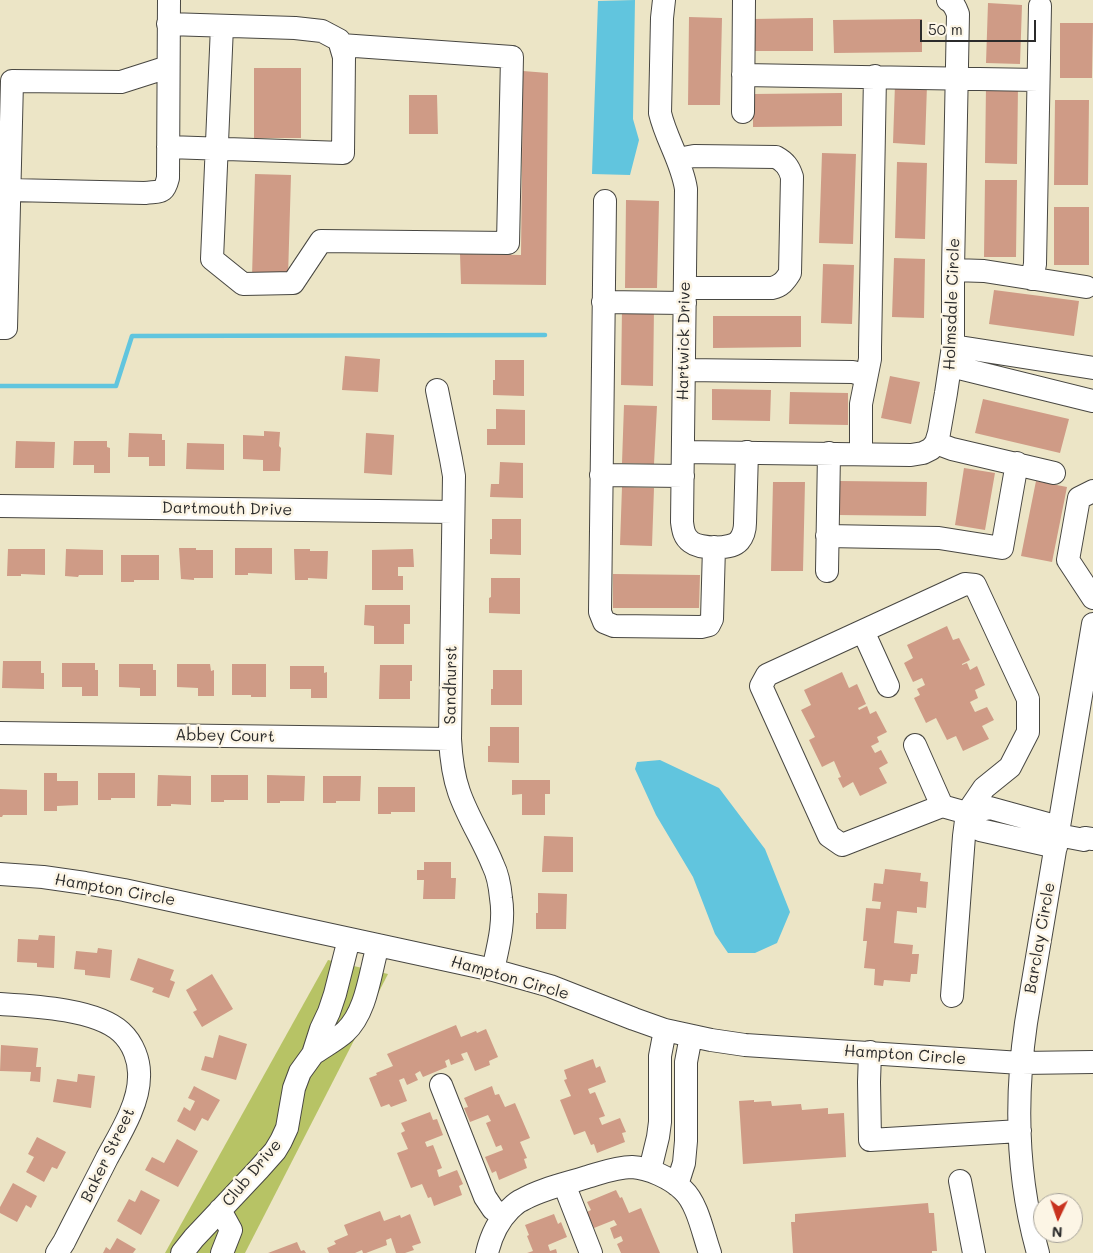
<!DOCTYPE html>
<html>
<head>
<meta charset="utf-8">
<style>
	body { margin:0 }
	#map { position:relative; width:1093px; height:1253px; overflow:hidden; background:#ece5c6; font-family:Mali,sans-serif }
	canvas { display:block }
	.north { position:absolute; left:1033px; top:1193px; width:50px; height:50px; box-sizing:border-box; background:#fcf5e5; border:1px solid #a8a49b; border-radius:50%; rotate:183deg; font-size:14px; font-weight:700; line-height:20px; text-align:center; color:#2b2b2b }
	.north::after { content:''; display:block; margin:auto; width:18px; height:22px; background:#c8321e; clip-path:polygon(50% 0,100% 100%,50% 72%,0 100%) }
	.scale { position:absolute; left:920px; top:20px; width:116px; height:22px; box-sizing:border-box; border:2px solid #2b2b2b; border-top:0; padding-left:6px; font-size:15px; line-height:18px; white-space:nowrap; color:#2b2b2b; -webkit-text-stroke:4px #fcf5e5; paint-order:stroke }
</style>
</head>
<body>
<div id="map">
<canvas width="1093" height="1253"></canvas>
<div class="north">N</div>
<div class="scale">50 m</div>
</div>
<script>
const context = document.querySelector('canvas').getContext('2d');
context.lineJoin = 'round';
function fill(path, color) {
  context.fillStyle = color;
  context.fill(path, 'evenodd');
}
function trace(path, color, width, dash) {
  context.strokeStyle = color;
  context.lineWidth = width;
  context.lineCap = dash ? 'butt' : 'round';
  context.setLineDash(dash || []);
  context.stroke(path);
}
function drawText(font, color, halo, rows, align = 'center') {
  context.font = font + ' Mali,sans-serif';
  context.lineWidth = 5;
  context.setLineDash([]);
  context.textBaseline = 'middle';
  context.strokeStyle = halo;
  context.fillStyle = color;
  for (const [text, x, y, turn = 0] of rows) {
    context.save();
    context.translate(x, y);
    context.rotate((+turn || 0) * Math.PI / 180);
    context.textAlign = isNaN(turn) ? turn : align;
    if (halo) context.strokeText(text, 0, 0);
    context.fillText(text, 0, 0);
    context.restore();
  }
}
fill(new Path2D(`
	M328 960 388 974 245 1253H165Z`), '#b7c365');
fill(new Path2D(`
	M635 0 633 119 639 140 630 175 592 174 598 1Z
	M660 760 719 788 765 849 790 912 777 943 755 953H728L715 934 693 877 656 815 635 769 637 762Z`), '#61c5de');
trace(new Path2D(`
	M0 386H116L132 336 545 335`), '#61c5de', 4.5);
fill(new Path2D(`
	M988 3 1022 5 1020 64 986 63Z
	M689 17 722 18 720 105H688Z
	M813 18V51H752V19Z
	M922 19V52L834 53 833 20Z
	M1060 23H1093L1092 78H1060Z
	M254 68H301V138H254Z
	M523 71 548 73 546 285 461 284 460 254 521 255Z
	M895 84 927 85 925 145 893 143Z
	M986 86 1018 87 1017 164 985 163Z
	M842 93V126L753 127V94Z
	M409 95H437L438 134H409Z
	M1055 100H1089L1088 185H1054Z
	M822 153 856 154 853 244 819 243Z
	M897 162 927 163 925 239 895 238Z
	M255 174 291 175 288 277 252 276Z
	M985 180H1017L1016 257H984Z
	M626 200 659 201 657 288H625Z
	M1054 207H1089V265H1054Z
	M894 258 925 259 924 318 892 317Z
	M823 264 854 265 852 324 821 323Z
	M994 290 1079 301 1074 336 989 324Z
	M622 308H654L653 386 621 385Z
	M713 316H801V347L713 348Z
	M345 356 380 359 378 392 342 390Z
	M495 360H524V396L493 395V380H495Z
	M890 376 920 382 911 424 881 418Z
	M712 389 771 390 770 421 712 420Z
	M790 392 848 393V425L789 424Z
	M983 399 1069 419 1060 453 975 433Z
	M624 405 657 406 654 464 622 463Z
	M496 409 525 410V445H487V429H496Z
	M264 431 280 432 279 446 281 448 280 471H263V460L243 459V435L264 436Z
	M129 433 162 434V440H165V466H149V457H128Z
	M366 433 394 435 392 475 364 473Z
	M16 441 55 442 54 468H15Z
	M74 441H107V447L110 448V473H94V465H73Z
	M187 443 224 444V470L186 469Z
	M500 462 523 463V498L490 497 491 484H499Z
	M964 468 995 473 985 530 955 525Z
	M839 481 927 482 926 516 838 515Z
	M1036 481 1067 487 1052 562 1021 556Z
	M773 482H805L803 571H771Z
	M622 487 654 488 652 546 620 545Z
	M492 519H521V555L490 554V539H492Z
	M179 548H196V550H213V578H194V580L181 579Z
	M235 548H272V574L248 573V575H235Z
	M8 549H45V575L21 574V576H7Z
	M66 549 103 550V575H79L78 577 65 576Z
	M294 549H310V551H328L327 579 308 578V580H295Z
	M413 549 414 567H398V576H403V590H372V550Z
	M121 555H159V580H134V582H121Z
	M613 574 700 575 699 608H613Z
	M491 578H520V614L489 613V598L491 597Z
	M365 605H410V624H404V644H374V626L364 625Z
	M947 626 953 640 959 638 970 660 962 664V665L967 663 970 670 977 666 985 685 975 690 978 698 970 702 975 712 987 707 994 720 982 726 989 739 963 751 956 736 947 740 936 718 926 723 914 698 920 695 917 689 925 685 922 678 913 682 904 663 913 658 907 645Z
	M3 661H41V673H44V689L2 688Z
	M62 663H95V670H98V696H82V687H62Z
	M119 664H153V670H156V696H140V688L119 687Z
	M177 664H210L211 671 214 670V696H198V688L177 687Z
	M232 664H266V697H251V695H232Z
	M380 665H412V681H410V699H379Z
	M290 666H324V673L327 672V698H311V689H290Z
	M493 670H522V705H491V689H493Z
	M842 672 849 688 857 684 866 704 858 708 859 710 867 706 870 714 876 711 887 732 877 737 879 742 871 746 875 753 881 750 888 763 879 768 887 783 860 796 853 782 843 788 838 778 841 777 834 761 822 767 809 740 815 737 801 710 811 705 804 690Z
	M490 727H519V763L488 762V746H490Z
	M44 773H57V781H78V805L57 806V811H44Z
	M98 773H135V798H111V800H98Z
	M158 775 191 776V805L171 804V806H157Z
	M211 775H248V800H224V802H211Z
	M267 775 305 776 304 801H280V803H267Z
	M323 776H361L360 801H336V803H323Z
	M512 780H550V794H545V815H522V794L512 795Z
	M378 787H415V812H391V814H378Z
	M0 789 27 790V815H3L2 817H0Z
	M544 836 573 837V872H542Z
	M424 862H451V878H456L455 899H423L424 880H417V870H424Z
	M885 869 921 873 920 881 928 882 926 908 917 907V913L897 911 894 943 913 945 912 954H919L917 974H911L910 982 884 980 883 986 874 985 875 969 864 968 867 941H863L866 908 880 909 881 902 872 901 874 883 883 884Z
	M538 893 567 894 566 929H536V913H538Z
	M39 935 55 936 54 968 37 967V963L17 962 18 939 38 940Z
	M98 948 112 950 110 978 85 975V970L74 969 76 951 97 953Z
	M138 958 174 970 170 980 175 982 169 998 152 992 154 988 130 980Z
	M212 974 233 1009 202 1027 193 1012 197 1010 186 990Z
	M456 1025 461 1037 476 1031 477 1033 486 1029 498 1057 489 1061 490 1065 475 1071 467 1052 461 1054 464 1060 451 1065 449 1059 445 1061 447 1067 423 1077 420 1071 415 1074 418 1080 407 1085 404 1078 399 1080 407 1101 391 1107 389 1104 381 1107 369 1078 377 1075 376 1073 393 1066 387 1054Z
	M219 1035 247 1044 236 1080 201 1070 205 1056 213 1058Z
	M1 1045 38 1048 36 1067H41L40 1082 30 1081 31 1072 0 1071Z
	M593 1059 596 1068 600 1066 606 1082 588 1089 590 1094 595 1092 605 1116 599 1118 602 1125 620 1118 626 1132 622 1133 625 1142 597 1153 594 1144 591 1145 585 1131 574 1135 560 1100 571 1096 564 1080 567 1079 564 1070Z
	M78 1074 95 1076 91 1108 53 1102 57 1079 77 1082Z
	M194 1086 220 1100 208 1121 202 1118 195 1131 177 1121 184 1107 190 1111 195 1101 188 1098Z
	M492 1086 495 1095 499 1094 505 1107 515 1103 530 1138 520 1142 527 1158 524 1159 527 1168 499 1180 496 1171 492 1173 485 1157 503 1150 501 1145 496 1147 486 1123 491 1121 488 1115 470 1122 464 1108 468 1107 464 1098Z
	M754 1100V1102L771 1101 772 1106 801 1104 802 1110 828 1108V1114L844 1113 846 1157 743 1164 739 1101Z
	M430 1112 433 1120 437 1119 443 1135 425 1142 427 1147 433 1145 442 1168 437 1170 439 1177 457 1170 463 1184 459 1186 462 1195 434 1206 431 1197 428 1198 422 1184 411 1188 397 1153 408 1149 401 1133 405 1131 401 1123Z
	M37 1137 66 1152 57 1169 52 1167 44 1182 26 1172 34 1157 28 1154Z
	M177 1139 198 1151 178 1187 145 1170 152 1157 164 1163Z
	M13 1183 37 1196 31 1208 26 1205 17 1222 0 1213V1207Z
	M141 1190 160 1200 141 1235 117 1221 129 1199 135 1202Z
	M616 1190 620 1198 622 1197 629 1213 641 1208 660 1253H621L617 1244 623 1241 621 1236 614 1239 610 1228 617 1225 614 1220 594 1228 587 1212 591 1210 587 1202Z
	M928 1203 929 1213H934L937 1251H932V1253H793L791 1222H795V1214Z
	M380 1211 384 1221 400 1215 401 1218 410 1214 421 1243 412 1246 414 1250 405 1253H396L391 1238 386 1240 387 1245 366 1253H363L362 1250 355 1253H329L327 1248 336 1244 334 1241 348 1235 344 1225Z
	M554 1214 558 1224 561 1222 567 1237 548 1245 550 1251 556 1249 557 1253H527L533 1251 527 1236 529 1235 525 1225Z
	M117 1238 136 1249 133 1253H103L106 1247 110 1250Z
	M297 1242 301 1251 304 1250 306 1253H268Z`), '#cf9b86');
const minor = new Path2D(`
	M664 0 662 18 660 113C666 139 682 162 686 189L682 522C683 530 684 537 691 542 700 549 731 550 739 541 744 535 745 529 745 523L747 452
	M222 26 212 259 243 284 293 283 321 241 508 243 512 57 341 45
	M743 75 1038 80
	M743 112 744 0
	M168 147 343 153 344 57 339 40 322 31 295 28 168 24
	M678 159 694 156 776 157C785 162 789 167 792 177L790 273C785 281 781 286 772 288H685
	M10 190 145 193C161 191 164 194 168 178L169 0
	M605 201 600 612 604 622 614 626 701 627 709 625 712 619 714 547
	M953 270 984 271 1086 287
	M1032 279 1035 264 1040 6
	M603 302 685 303
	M0 328H6L12 81 121 82 168 67
	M953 346 1093 368
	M951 366 1093 401
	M684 370 853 372 866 376
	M437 390 451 459 454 476 450 739C451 757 453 775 459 792 468 818 483 840 493 865 498 875 500 887 501 898 505 922 498 947 493 970
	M936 443 952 449 1054 473
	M683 452 911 455 923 453 931 449 936 443 939 433 946 393 953 346V270L958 14C956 9 954 3 948 0
	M861 454V404L870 359V348L875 76
	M601 475 683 476
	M1093 491 1079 498 1068 560 1093 598
	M0 506 453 512
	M827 536 939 538 1002 548 1017 463
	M827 571 829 453
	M863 631 888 686
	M0 733 450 739
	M915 745 942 806
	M967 813 980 830 1056 847
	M1058 835 1084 840 1085 838 1093 839
	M0 874 43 877 85 883 124 890 493 970 550 986 634 1019 665 1030 711 1040 745 1045 1021 1063 1093 1062
	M952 996 964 836 967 813 984 788 1010 767 1028 732V699L975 585 965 584 767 675 761 686 829 836 842 845 942 806 967 813 990 808 1059 827
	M0 1004C33 1006 96 1009 121 1032 133 1043 140 1061 139 1077 139 1104 120 1134 107 1158 93 1186 78 1214 64 1242L57 1253
	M870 1052 869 1082 870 1140 1020 1131
	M313 1054C323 1047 336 1040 345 1032 367 1012 370 972 378 945
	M441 1085 485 1197 493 1209 503 1216
	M650 1170 658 1137 660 1122V1056L665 1030
	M960 1181 974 1253
	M564 1184 591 1253
	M677 1185 684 1163 686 1141V1062L691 1036
	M220 1210 231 1230 222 1253
	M182 1253 194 1238 259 1169 275 1151 281 1141 287 1128 294 1088 300 1072 313 1054 321 1029 329 1012 335 994 349 939
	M487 1253C491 1236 497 1222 510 1209 513 1206 517 1202 522 1200 541 1189 565 1184 587 1177 601 1173 616 1167 632 1167 648 1168 671 1178 683 1190 698 1204 703 1234 710 1253
	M1038 1253C1017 1179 1015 1099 1026 1023L1093 624`);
trace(minor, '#484742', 24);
trace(minor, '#fff', 22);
drawText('16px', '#2b2b2b', '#fcf5e5', [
	["Holmsdale Circle",952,304,-88],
	["Hartwick Drive",684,341,-89],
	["Dartmouth Drive",227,509,1],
	["Sandhurst",451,685,-89],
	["Abbey Court",225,736,1],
	["Hampton Circle",115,890,10],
	["Barclay Circle",1040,938,-80],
	["Hampton Circle",510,978,16],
	["Hampton Circle",905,1055,4],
	["Baker Street",108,1155,-64],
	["Club Drive",252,1173,-50]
]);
</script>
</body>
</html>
